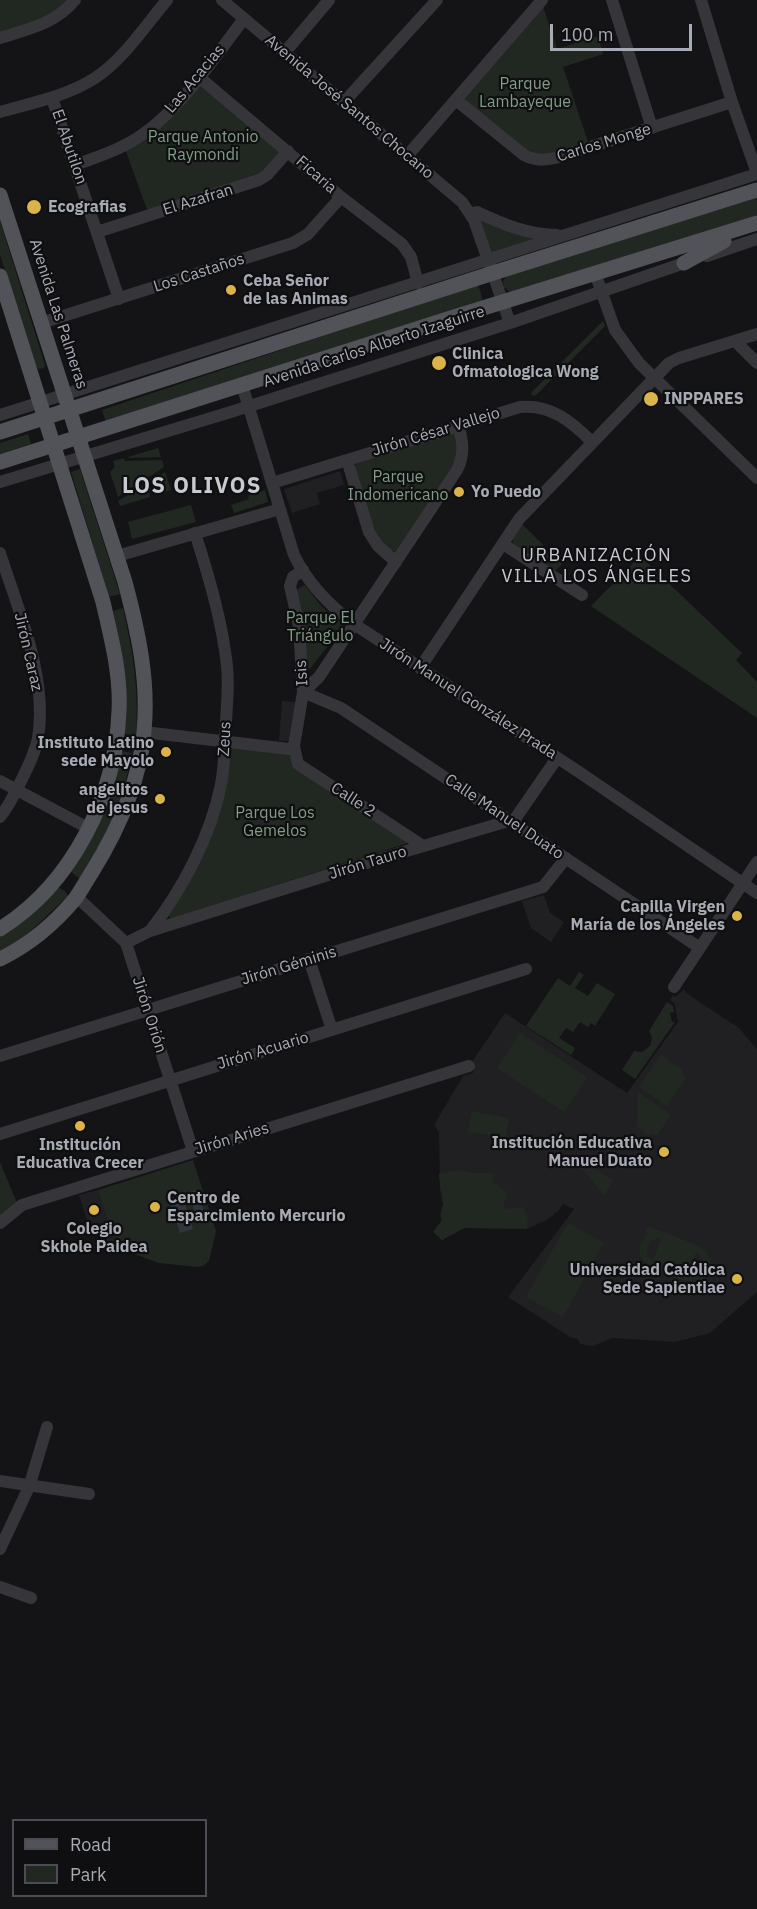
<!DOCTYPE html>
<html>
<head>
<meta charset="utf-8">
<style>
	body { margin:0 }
	#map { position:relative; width:757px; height:1909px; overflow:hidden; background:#141416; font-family:"IBM Plex Sans",sans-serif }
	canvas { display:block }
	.legend { position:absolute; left:12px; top:1819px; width:195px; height:78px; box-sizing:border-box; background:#0f0f11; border:2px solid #4c4d52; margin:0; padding:8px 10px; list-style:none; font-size:18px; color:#a8abb4 }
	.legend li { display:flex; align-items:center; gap:12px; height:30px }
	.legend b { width:30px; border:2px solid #4c4d52 }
	.scale { position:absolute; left:550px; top:24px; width:142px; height:27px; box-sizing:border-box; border:3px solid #a8abb4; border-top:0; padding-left:8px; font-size:18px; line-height:21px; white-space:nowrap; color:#a8abb4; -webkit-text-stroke:4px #0f0f11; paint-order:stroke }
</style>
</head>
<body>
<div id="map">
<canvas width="757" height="1909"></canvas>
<ul class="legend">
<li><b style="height:8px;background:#525359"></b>Road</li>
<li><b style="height:16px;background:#212822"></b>Park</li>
</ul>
<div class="scale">100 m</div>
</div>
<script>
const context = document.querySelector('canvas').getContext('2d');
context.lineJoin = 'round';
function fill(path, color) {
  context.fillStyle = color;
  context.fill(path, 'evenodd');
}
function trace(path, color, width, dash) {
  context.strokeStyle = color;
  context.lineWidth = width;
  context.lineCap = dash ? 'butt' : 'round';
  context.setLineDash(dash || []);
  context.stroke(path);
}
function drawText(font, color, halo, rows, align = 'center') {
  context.font = font + ' "IBM Plex Sans",sans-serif';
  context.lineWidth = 4.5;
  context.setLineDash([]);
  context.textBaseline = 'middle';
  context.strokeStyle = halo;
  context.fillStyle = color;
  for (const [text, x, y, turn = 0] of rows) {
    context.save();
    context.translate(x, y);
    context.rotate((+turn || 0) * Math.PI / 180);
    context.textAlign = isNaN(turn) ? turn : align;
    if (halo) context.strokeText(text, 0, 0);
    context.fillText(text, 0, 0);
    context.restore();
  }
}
fill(new Path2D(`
	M340 471 344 485 317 493 320 504 292 513 284 489Z
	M282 701 295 702 293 741H279Z
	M544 895 550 913 564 922 551 942 531 928 522 901Z
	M684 989 686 993 739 1028 757 1049V1292L710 1333 675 1342 612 1338 593 1346 580 1344 578 1339 570 1337 508 1297 574 1209 563 1204 558 1211 547 1220 527 1229 464 1228 442 1240 433 1232 442 1220 440 1216 443 1204 440 1189 439 1132 434 1125 463 1076 473 1073 475 1064 472 1062 505 1013 627 1093 678 1022 675 1004 670 1000 673 995 676 997Z
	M98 1190 108 1223 121 1249 91 1232 79 1195Z`), '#202022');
fill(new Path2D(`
	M0 0H75L70 6 0 38Z
	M543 6 557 49 598 36 603 54 563 67 590 148 539 160 456 100Z
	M199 77 288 151 267 175 149 215 124 146Z
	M757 198V215L510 292 504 287 503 281 507 275Z
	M478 217 547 239 493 254 489 251Z
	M0 221 45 365 44 368 39 369 35 366 0 255Z
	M478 284 483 301 106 423 102 410Z
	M603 321 605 326 536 395 533 396 531 393Z
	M454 432 457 434V460L395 552C373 544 359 487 355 466L357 462Z
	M28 434 31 444 0 454V443Z
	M158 448 161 457 128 458V457Z
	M124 458 125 461 162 460 164 467 141 482 139 479H137V484L118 497 110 472 115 467 113 461Z
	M80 469 120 594 109 597 71 472Z
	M165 472 171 490 155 495 151 481Z
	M147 483 150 497 120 506 118 501Z
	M265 490 268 502 234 513 231 505 249 499 248 496Z
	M191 505 196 522 132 539 128 522Z
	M522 524 562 564 554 572 513 543 512 538Z
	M640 556 742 653 736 660 757 682V718L591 606Z
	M305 585 322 607 344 625 309 670 307 668 296 590Z
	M123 608C133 654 139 687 136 736L125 734C128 689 122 654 113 611Z
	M232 747 293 753 411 842 172 918 169 917 167 915 181 893 228 750Z
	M121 751 132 753 123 793 102 842 80 879 71 872C88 848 102 821 112 793 117 780 118 765 121 751Z
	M57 887 65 891 68 896 22 939 0 952V937C23 924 41 908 57 887Z
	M579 972 584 975 575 988 588 996 597 983 615 994 595 1026 591 1023 588 1027 580 1022 573 1032 566 1028 559 1038 575 1048 571 1055 526 1026 558 978 570 986Z
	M667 1002 673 1006 674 1012 670 1013 672 1022H675L635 1079 622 1070 634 1051 642 1052 650 1046 652 1038 649 1031Z
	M520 1033 587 1077 564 1112 497 1068Z
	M661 1055 681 1069 685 1079 667 1106 639 1087Z
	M638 1092 671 1115 657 1135 651 1133 649 1135 637 1127Z
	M472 1111 509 1118 505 1138 468 1132Z
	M579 1157 613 1181 604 1195 576 1161Z
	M193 1160 216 1231 209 1261 203 1266 197 1267 159 1263 121 1249 108 1223 98 1190Z
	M0 1162 17 1203 0 1220Z
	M459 1170 473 1173H493V1182L507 1192 503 1209 524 1207 528 1218 527 1229 464 1228 442 1240 433 1232 442 1220C440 1213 442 1211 443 1205 443 1198 439 1183 439 1174Z
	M568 1223 604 1243 563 1317 526 1297Z
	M648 1226 699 1246C717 1258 715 1281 692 1282 671 1278 619 1262 648 1234L645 1232ZM658 1238 661 1239 653 1260 647 1255C646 1246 649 1240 658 1238ZM696 1252C710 1260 705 1278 688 1274Z`), '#212822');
fill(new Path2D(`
	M197 1190 204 1212 196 1215 188 1192Z
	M182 1194 193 1229 180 1233 169 1198Z`), '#2f363d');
trace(new Path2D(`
	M222 0 462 202 474 220 510 323
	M612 0 652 128
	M701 0 732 102 757 173
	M0 38C28 29 55 24 75 0
	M285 52 329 0
	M199 77 341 197 402 244 411 257 418 283
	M52 98 119 299
	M456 100 524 155C537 162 548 160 562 156L732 102
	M344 102 437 0
	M0 112C32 103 67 96 95 78 124 59 145 26 167 0
	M407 156 542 0
	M75 165C91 159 108 154 123 146 173 122 211 61 244 19
	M473 217V213L477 212C502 224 529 235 557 235
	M97 232 259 180 267 175 288 151
	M707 256 757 239
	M595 273 615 330 639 363 757 478
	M41 323 293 243 308 234 341 197
	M735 341 757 363
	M242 385 294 555C308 584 329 605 354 624L579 772 757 893
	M0 415 757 174
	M458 425C463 441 465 454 457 470L319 677 303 692 341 708 700 948
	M347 460 369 532 378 546 396 562
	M0 482 234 411 510 323 690 261
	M272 483 520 407C551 404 572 422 592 442
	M503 544 582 595
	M0 553C18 610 48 677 38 738 35 753 28 767 21 781 15 793 9 806 0 817
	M117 556 280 509
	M303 570 293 577 290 586 299 626 303 692 294 746 298 764 423 846
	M420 668 519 519 669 363 679 358 757 334
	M144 732 289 749 294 746
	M0 781 88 828
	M77 897 126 943 193 1151
	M150 931C182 890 211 836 221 784 225 763 225 742 226 721 227 703 229 684 227 666 222 621 209 577 195 533
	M126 943 150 931 376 860 515 819 557 758
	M309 959 332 1030
	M674 987 757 862
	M0 1056 543 887 566 858
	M0 1134 526 969
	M0 1223 22 1205 469 1066
	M0 1481 89 1494
	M0 1549 29 1487 47 1427
	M0 1587 31 1598`), '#36363a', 12);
trace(new Path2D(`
	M0 195 125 582C138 631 149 680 144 731 140 782 118 830 92 872 86 881 81 891 75 899 54 924 29 945 0 959
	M684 263 724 241
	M0 276 103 602C111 637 121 674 119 711 116 795 73 883 0 929
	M0 432 493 273 757 190
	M0 462 451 318 757 223`), '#525359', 15);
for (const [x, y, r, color] of [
	[34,207,8,"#dab448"],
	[231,290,6,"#dab448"],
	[439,363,8,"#dab448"],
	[651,399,8,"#dab448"],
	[459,492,6,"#dab448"],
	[166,752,6,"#dab448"],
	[160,799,6,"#dab448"],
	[737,916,6,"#dab448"],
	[80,1126,6,"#dab448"],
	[664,1152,6,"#dab448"],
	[155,1207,6,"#dab448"],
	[94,1210,6,"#dab448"],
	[737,1279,6,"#dab448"]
]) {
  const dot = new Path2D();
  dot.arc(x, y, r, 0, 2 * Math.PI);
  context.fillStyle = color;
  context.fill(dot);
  trace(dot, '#0f0f11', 2);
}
drawText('16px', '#a8abb4', '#0f0f11', [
	["Las Acacias",195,79,-50],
	["Avenida José Santos Chocano",349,107,40],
	["Carlos Monge",604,143,-17],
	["El Abutilon",69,147,71],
	["Ficaria",316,175,41],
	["El Azafran",198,200,-17],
	["Los Castaños",199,273,-18],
	["Avenida Las Palmeras",58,314,72],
	["Avenida Carlos Alberto Izaguirre",374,347,-18],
	["Jirón César Vallejo",436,432,-17],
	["Jirón Caraz",28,652,77],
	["Isis",302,673,-94],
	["Jirón Manuel González Prada",468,699,33],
	["Zeus",225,739,-87],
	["Calle 2",353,800,33],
	["Calle Manuel Duato",504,817,34],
	["Jirón Tauro",368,863,-17],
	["Jirón Géminis",289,966,-17],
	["Jirón Orión",149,1015,72],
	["Jirón Acuario",263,1051,-17],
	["Jirón Aries",232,1139,-17]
]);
drawText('16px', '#819d85', '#0f0f11', [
	["Parque",525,84],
	["Lambayeque",525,102],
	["Parque Antonio",203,137],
	["Raymondi",203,155],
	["Parque",398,477],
	["Indomericano",398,495],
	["Parque El",320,618],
	["Triángulo",320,636],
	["Parque Los",275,813],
	["Gemelos",275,831]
]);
drawText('bold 16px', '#a8abb4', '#0f0f11', [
	["Ecografias",48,207],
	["Ceba Señor",243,281],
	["de las Animas",243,299],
	["Clinica",452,354],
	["Ofmatologica Wong",452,372],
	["INPPARES",664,399],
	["Yo Puedo",471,492],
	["Instituto Latino",154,743,"right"],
	["sede Mayolo",154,761,"right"],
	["angelitos",148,790,"right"],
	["de jesus",148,808,"right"],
	["Capilla Virgen",725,907,"right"],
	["María de los Ángeles",725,925,"right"],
	["Institución Educativa",652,1143,"right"],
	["Manuel Duato",652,1161,"right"],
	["Institución",80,1145,"center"],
	["Educativa Crecer",80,1163,"center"],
	["Centro de",167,1198],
	["Esparcimiento Mercurio",167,1216],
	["Colegio",94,1229,"center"],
	["Skhole Paidea",94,1247,"center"],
	["Universidad Católica",725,1270,"right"],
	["Sede Sapientiae",725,1288,"right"]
], 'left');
context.letterSpacing = '1.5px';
drawText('18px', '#c8cad1', '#0f0f11', [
	["URBANIZACIÓN",597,556],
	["VILLA LOS ÁNGELES",597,577]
]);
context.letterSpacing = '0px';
context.letterSpacing = '1.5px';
drawText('bold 22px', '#c8cad1', '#0f0f11', [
	["LOS OLIVOS",192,487]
]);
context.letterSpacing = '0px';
</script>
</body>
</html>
